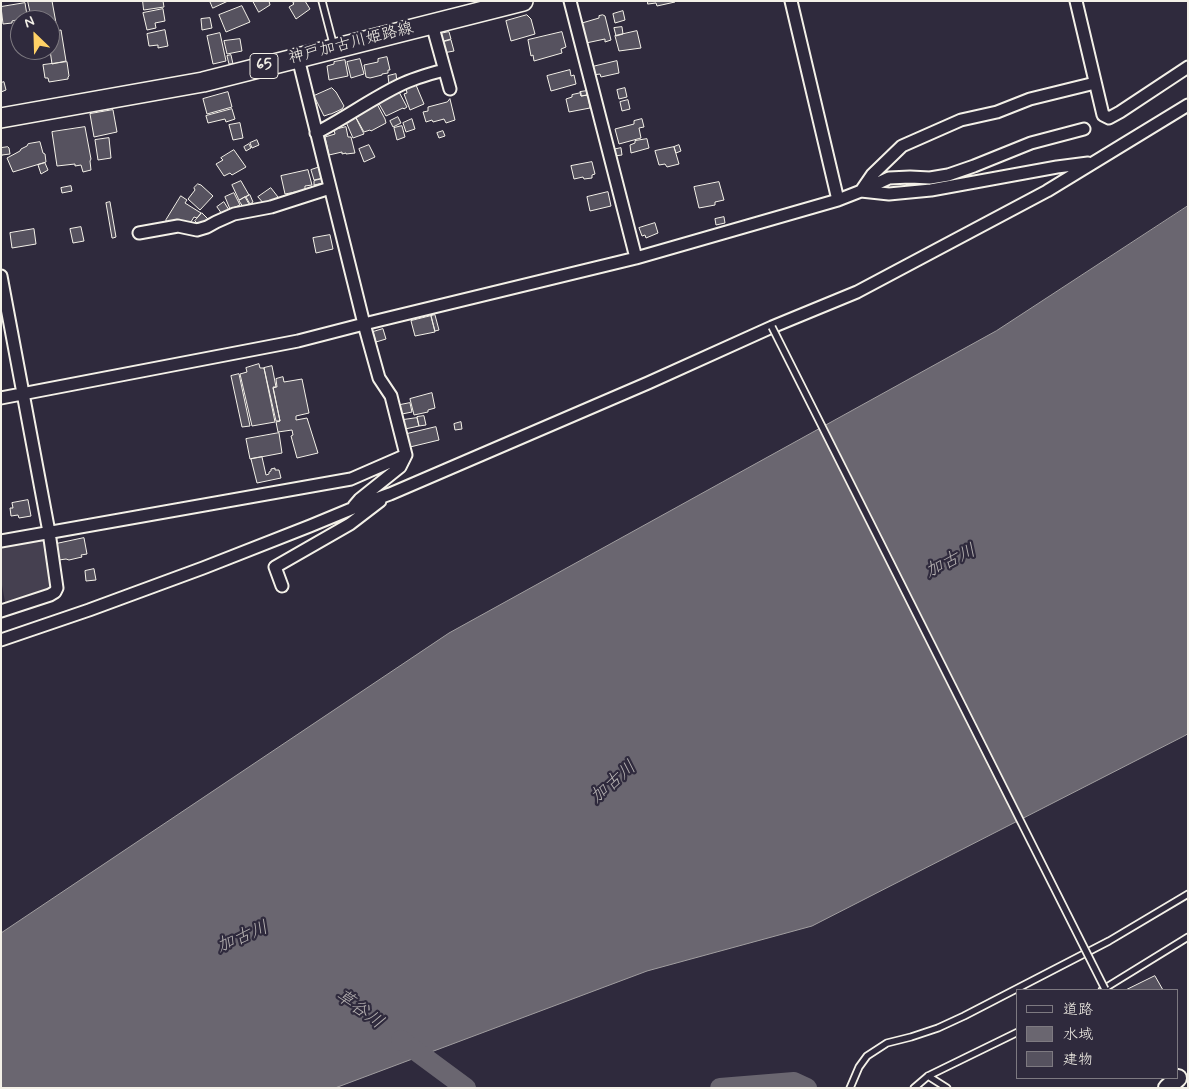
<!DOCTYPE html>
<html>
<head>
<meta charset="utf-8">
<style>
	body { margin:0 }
	#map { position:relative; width:1189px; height:1089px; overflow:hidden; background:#2f2a3d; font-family:Mynerve,"Klee One",sans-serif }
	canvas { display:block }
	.frame { position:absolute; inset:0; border:2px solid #f4f1e8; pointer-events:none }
	.legend { position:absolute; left:1016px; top:989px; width:162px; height:90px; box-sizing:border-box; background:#2f2a3d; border:1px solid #7e7a81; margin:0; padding:6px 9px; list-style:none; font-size:15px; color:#f4f1e8 }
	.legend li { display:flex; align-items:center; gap:10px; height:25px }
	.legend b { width:25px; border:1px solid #7e7a81 }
	.north { position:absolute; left:10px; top:10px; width:50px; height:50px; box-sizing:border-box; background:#2f2a3d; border:1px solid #7e7a81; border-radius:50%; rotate:336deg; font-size:14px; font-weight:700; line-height:20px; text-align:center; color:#f4f1e8 }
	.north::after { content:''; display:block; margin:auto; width:18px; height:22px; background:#ffd166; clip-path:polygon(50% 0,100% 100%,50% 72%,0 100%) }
</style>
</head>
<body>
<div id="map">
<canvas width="1189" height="1089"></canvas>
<div class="frame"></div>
<ul class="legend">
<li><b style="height:6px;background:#2f2a3d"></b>道路</li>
<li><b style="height:14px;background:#6a6670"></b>水域</li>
<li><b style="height:14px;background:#56525f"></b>建物</li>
</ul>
<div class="north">N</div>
</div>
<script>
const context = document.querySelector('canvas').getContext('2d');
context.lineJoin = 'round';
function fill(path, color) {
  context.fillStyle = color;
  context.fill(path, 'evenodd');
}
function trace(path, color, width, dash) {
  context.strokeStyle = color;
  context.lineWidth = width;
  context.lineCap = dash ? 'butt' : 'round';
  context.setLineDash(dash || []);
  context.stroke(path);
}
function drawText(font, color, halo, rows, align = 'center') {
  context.font = font + ' Mynerve,"Klee One",sans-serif';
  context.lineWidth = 4.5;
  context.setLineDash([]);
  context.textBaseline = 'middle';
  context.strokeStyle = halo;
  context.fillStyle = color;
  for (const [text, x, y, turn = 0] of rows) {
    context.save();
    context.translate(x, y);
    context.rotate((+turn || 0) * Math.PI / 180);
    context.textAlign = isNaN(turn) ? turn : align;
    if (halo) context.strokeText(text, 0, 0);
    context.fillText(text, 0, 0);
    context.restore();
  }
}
fill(new Path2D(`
	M44 538 53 587 51 591 6 607 1 580V545Z`), '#454050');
const water = new Path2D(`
	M1188 206V733L1186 735 812 926 647 971 335 1088H1V933L449 633 996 331Z`);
fill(water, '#6a6670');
trace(water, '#a19ea0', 1);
trace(new Path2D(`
	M401 1040 466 1088
	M720 1088 794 1082 807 1088`), '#6a6670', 20);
const building = new Path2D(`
	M28 1H52L56 23 50 24V20H32Z
	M143 1H163L164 7 144 10Z
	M210 1H228L213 8Z
	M253 1H269L270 5 259 12Z
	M296 1H305L310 9 296 19 289 7 294 4 293 3Z
	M648 1H675V2L657 6 656 3 648 4Z
	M25 3 27 15 21 16V19L12 21V23L3 24 1 7Z
	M242 6 250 22 226 32 219 15Z
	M163 9 165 21 155 23 156 28 147 30 143 13Z
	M623 11 625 20 615 23 613 14Z
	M527 15 531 19 535 34 511 41 506 21Z
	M603 15 605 16 611 40 605 42V39L586 43 582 23 599 18V16Z
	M210 18 212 28 202 30 201 19Z
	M622 27 623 34 616 36 614 28Z
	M50 29H53L54 31 61 30 66 61 52 64 50 50Z
	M165 30 168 46 158 48V45L149 46 147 34Z
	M637 31 641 48 619 51 615 36Z
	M449 32 451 39 440 42 439 34Z
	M562 32 566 47 561 49 562 53 534 61 533 55 531 56 528 40Z
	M220 33 226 61 213 64 207 36Z
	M240 39 242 51 227 54 224 41Z
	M451 40 454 51 443 53 440 43Z
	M231 55 233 64H229L227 56Z
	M387 57 390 70H388V73L382 74V75L370 78 366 77 364 65 378 62V59Z
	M360 59 364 74 351 78 347 62Z
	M345 60 348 76 329 80 327 66 334 64V62Z
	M617 61 619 73 601 77 600 74 593 75 592 67Z
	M67 62 69 76 68 77V79L49 82 48 78H45L43 65Z
	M570 70 571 76 574 75 576 84 551 91 547 76Z
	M396 74 397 82 389 84 388 76Z
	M4 82 6 90 1 92V83Z
	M416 85 424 104 410 110 404 94 407 93 406 88Z
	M332 88 336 92 344 106 342 109 331 114H330L324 116 314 96Z
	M625 88 627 97 619 99 617 90Z
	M398 90 407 107 404 109 403 108 386 116 378 102Z
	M587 91V95L581 96 580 92Z
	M228 92 232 107 207 114 203 99Z
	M581 93V96L588 95 590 108 569 112 566 99 572 97V95Z
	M450 99 455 120 446 123 444 119 433 122 432 120 426 122 423 112 428 111V107L447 102Z
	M628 100 630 109 622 111 620 102Z
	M376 102 385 119 386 123 371 131 370 130 364 132 354 114Z
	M232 109 235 119 226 122 225 119 208 123 206 116Z
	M113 110 117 132 94 137 90 114Z
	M398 117 401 123 393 127 390 121Z
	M356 118 364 134 353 138 346 122Z
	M412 119 415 129 406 132 403 123Z
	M642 119 644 127 639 128 641 138 619 144 615 129 634 124V121Z
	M240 123 243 138 233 140 229 125Z
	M402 126 405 137 397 140 394 128Z
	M85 127 91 159 90 161 91 170 83 172 81 165 75 166V164L57 166 52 132Z
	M346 127 348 137H351L355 153 346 154V153L342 154V152L329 155 325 137 335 134 334 130Z
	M443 131 445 136 439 138 437 133Z
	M109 138 111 158 98 160 95 140Z
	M647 139 649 148 631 153 630 145 635 143V141Z
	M257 140 259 145 252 148 250 143Z
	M40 142 43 153 45 154 46 162 13 172 7 158 20 151 21 149 27 146 28 144Z
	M249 144 251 148 246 151 244 147Z
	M369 145 375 157 364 162 359 149Z
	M679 145 681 151 676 153 674 147Z
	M8 147 9 148 10 154 2 155 1 158V148Z
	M674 147 679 164 667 167 665 164 659 165 655 151Z
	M621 148 622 155 614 156 612 150Z
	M234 150 246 167 232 175 230 173 224 176 216 164 223 160 221 158Z
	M592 162 595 174 592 175V178L584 179 583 177 574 179 571 166Z
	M45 163 48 170 41 174 38 165Z
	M320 167 323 178 314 180 311 170Z
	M308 170 312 185 305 186V190L285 194 281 176Z
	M322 179 323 183 314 185V181Z
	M241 181 249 195 239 200 232 185Z
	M719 182 724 200 715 202V205L699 208 694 187Z
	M198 184 201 185 213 196 200 210 188 199 195 190 194 188Z
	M71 186 72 191 62 193 61 188Z
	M271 188 278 197 272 202 271 201 265 205 258 197Z
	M608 192 611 206 590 211 587 197Z
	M234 193 240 205 230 209 225 197Z
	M250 195 253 202 250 204 246 197Z
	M181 196 187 200 185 203 201 213 197 218 194 217 189 225 166 224V220Z
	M245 197 249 204 244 208 239 201Z
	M110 202 116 237 113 238H112L106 203Z
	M224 202 229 210 222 214 217 207Z
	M202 213 208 219 201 227 195 221Z
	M724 217 725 223 716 225 715 219Z
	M655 223 658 233 646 238 645 235 642 236 639 228Z
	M81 227 84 241 73 243 70 229Z
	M34 229 36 244 12 248 10 233Z
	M330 235 333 249 316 253 313 238Z
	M435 315 439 330 435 331 431 316Z
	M431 316 435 332 415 336 411 321Z
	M383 329 386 339 376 342 373 332Z
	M259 364 260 368H264L275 422 252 426 240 374 247 372 246 368Z
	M272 366 276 387 273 388 280 421H276L264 368Z
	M239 374 250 426 242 427 231 376Z
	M283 377 284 382 302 379 309 413 296 416V420L307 418 318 453 297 458 291 436 293 435 292 430 278 432 276 422 280 421 273 387H277L276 379Z
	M432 393 435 408 428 410V412L414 415 410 399Z
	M410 403 412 412 402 414 400 405Z
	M424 416 426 425 419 426 417 417Z
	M417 418 419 426 405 429 403 420Z
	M461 422 462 429 455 430 454 424Z
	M436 427 439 440 410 447 407 434Z
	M279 433 282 453 250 459 246 439Z
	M262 457 266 475 269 474V472L271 471V469L275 468V470H279L281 478 257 483 251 459Z
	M28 500 31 516 19 518 18 515 11 516 10 508H13L12 503Z
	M84 538 87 554 81 555 82 557 69 560 66 559 59 560 58 559 56 544Z
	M94 569 96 580 86 581 85 571Z
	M1155 976 1163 990H1126Z`);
fill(building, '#56525f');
trace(building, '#f4f1e8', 1);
const lane = new Path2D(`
	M322 1 334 47
	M1102 990 1188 937
	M928 1076 947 1088
	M850 1088 859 1067 867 1056 887 1043 911 1037 938 1028 964 1016 1109 941 1188 894
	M914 1088 928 1076 1018 1032`);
const street = new Path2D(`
	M570 1 636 258
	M791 1 838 200
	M1076 1 1103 115 1109 118 1120 112 1188 67
	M432 24 450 89
	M298 58 364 324 379 378 391 396 406 455 400 467 360 499 354 506
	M1084 129 1031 143 974 166 948 175 930 178 910 177 889 178 861 191 889 194 931 190 1057 167 1088 163
	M316 133C345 118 371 99 400 85 414 78 429 74 444 70
	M139 233 178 226 197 230 207 227 216 222 234 214 271 207 330 188
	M1 276 49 532 57 588 55 592 50 595 1 611
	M1 398 298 341 364 324 636 258 838 200 861 191 872 175 902 146 961 120 997 112 1030 99 1095 83
	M1 541 351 479 406 455
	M282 586 275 567 350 524 380 501
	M1 640 89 610 203 568 310 526 368 502 390 494 648 383 772 327 857 292 1047 191 1188 105`);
const secondary = new Path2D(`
	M1167 1088 1178 1078`);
const primary = new Path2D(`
	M1 118 203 82 523 1`);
trace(lane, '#f4f1e8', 9);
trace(street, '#f4f1e8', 15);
trace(secondary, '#f4f1e8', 20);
trace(primary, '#f4f1e8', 22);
trace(lane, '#2f2a3d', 5.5);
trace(street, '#2f2a3d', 11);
trace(secondary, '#2f2a3d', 16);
trace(primary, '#2f2a3d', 19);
const laneBridge = new Path2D(`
	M772 327 1105 989`);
trace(laneBridge, '#f4f1e8', 9, []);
trace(laneBridge, '#2f2a3d', 5.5);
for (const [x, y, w] of [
	[264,66,28]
]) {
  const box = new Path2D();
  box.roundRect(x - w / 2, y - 12.5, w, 25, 4);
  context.fillStyle = '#2f2a3d';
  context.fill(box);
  trace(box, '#f4f1e8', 1);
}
drawText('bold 15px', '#f4f1e8', null, [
	["65",264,66]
]);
drawText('16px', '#f4f1e8', '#2f2a3d', [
	["神戸加古川姫路線",351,44,-14]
]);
drawText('italic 18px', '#b6b2b2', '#2f2a3d', [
	["加古川",951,562,-26],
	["加古川",614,783,-41],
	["加古川",243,938,-23],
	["草谷川",359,1010,36]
]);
</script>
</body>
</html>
